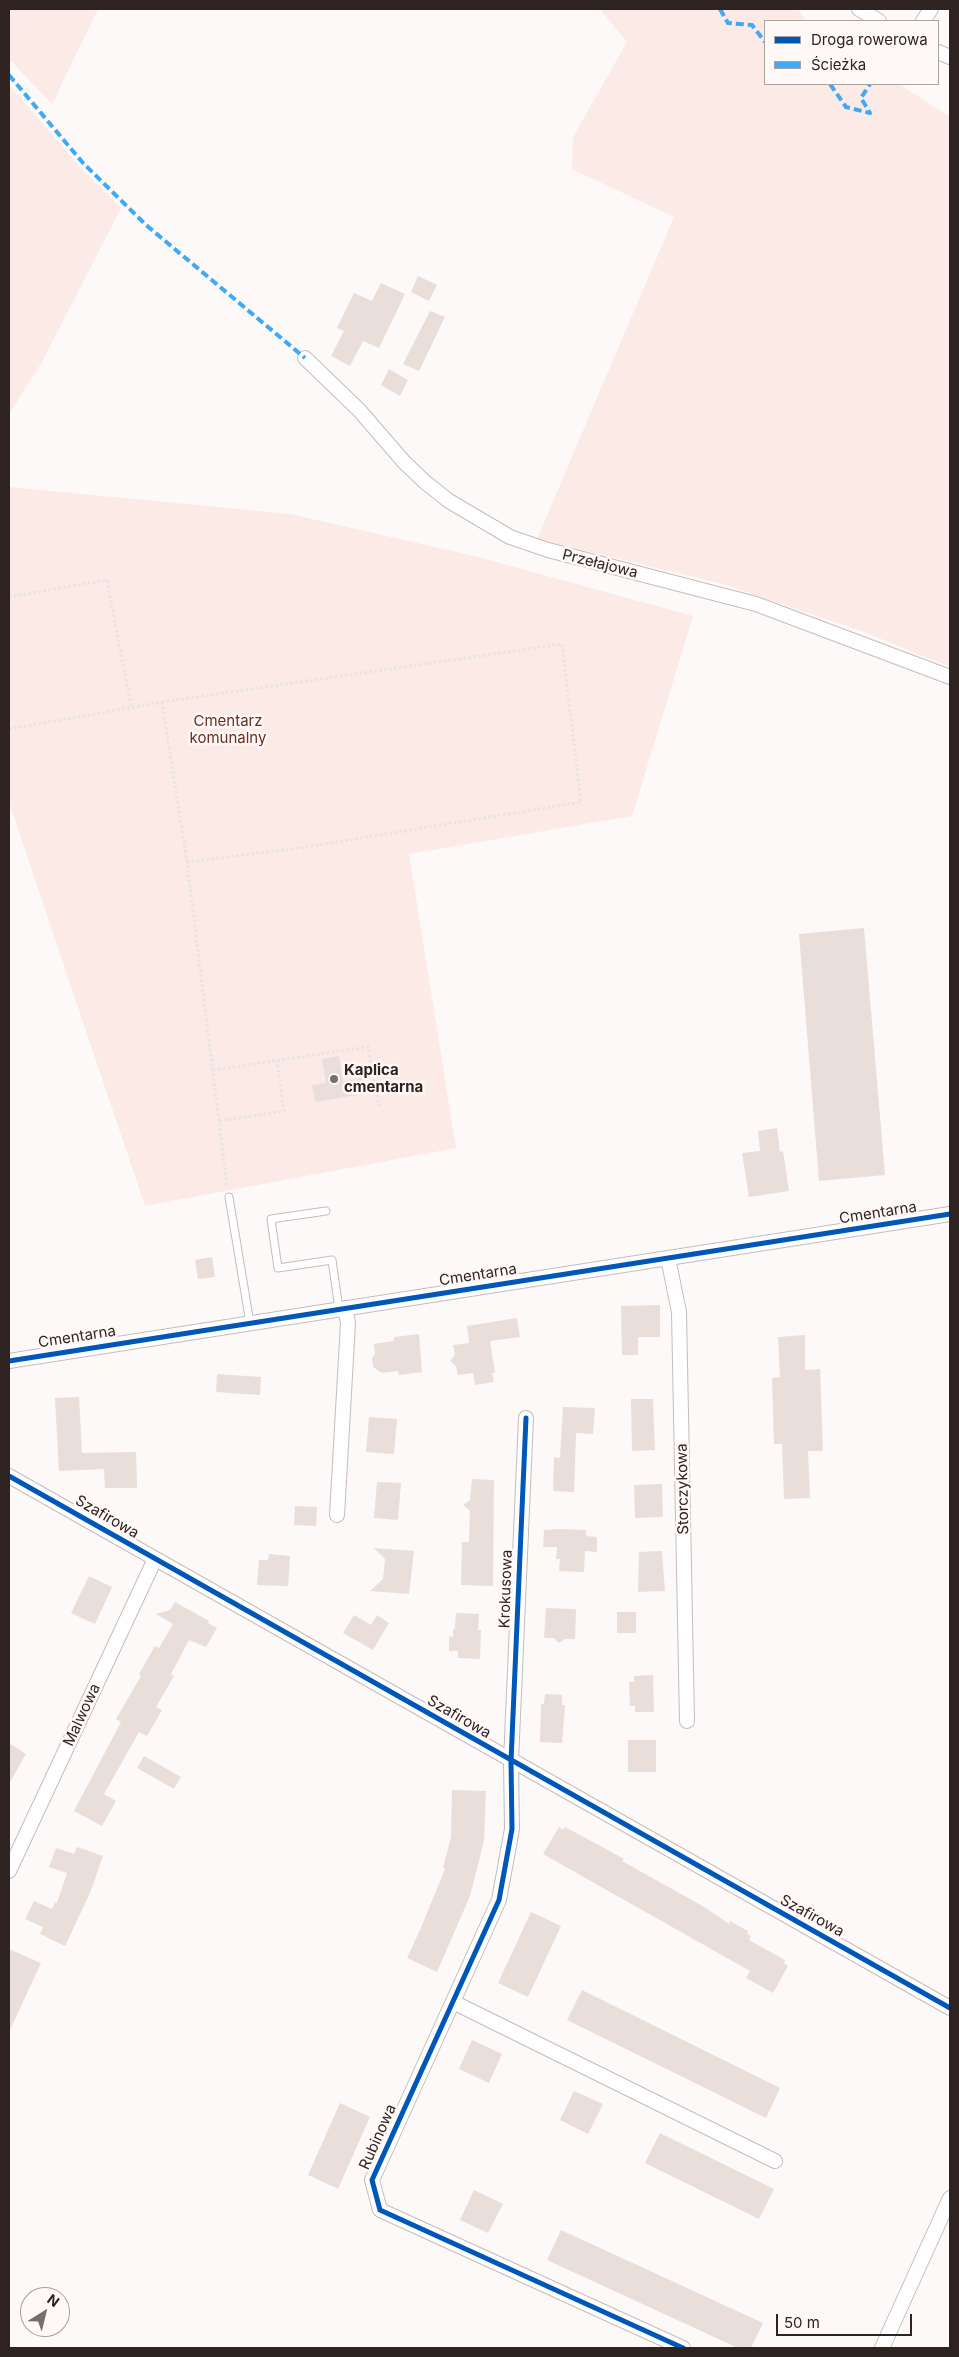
<!DOCTYPE html>
<html>
<head>
<meta charset="utf-8">
<style>
	body { margin:0 }
	#map { position:relative; width:959px; height:2357px; overflow:hidden; background:#fcf9f8; font-family:Inter,sans-serif }
	canvas { display:block }
	.frame { position:absolute; inset:0; border:10px solid #2e2320; pointer-events:none }
	.legend { position:absolute; left:764px; top:20px; width:175px; height:65px; box-sizing:border-box; background:#fef8f6; border:1px solid #aba3a0; margin:0; padding:6px 9px; list-style:none; font-size:15px; color:#2e2320 }
	.legend li { display:flex; align-items:center; gap:10px; height:25px }
	.legend b { width:25px; border:1px solid #aba3a0 }
	.north { position:absolute; left:20px; top:2287px; width:50px; height:50px; box-sizing:border-box; background:#fef8f6; border:1px solid #aba3a0; border-radius:50%; rotate:36deg; font-size:14px; font-weight:700; line-height:20px; text-align:center; color:#2e2320 }
	.north::after { content:''; display:block; margin:auto; width:18px; height:22px; background:#766e6c; clip-path:polygon(50% 0,100% 100%,50% 72%,0 100%) }
	.scale { position:absolute; left:776px; top:2314px; width:136px; height:22px; box-sizing:border-box; border:2px solid #2e2320; border-top:0; padding-left:6px; font-size:15px; line-height:18px; white-space:nowrap; color:#2e2320; -webkit-text-stroke:4px #fef8f6; paint-order:stroke }
</style>
</head>
<body>
<div id="map">
<canvas width="959" height="2357"></canvas>
<div class="frame"></div>
<ul class="legend">
<li><b style="height:6px;background:#0057b8"></b>Droga rowerowa</li>
<li><b style="height:6px;background:#3fa9f5"></b>Ścieżka</li>
</ul>
<div class="north">N</div>
<div class="scale">50 m</div>
</div>
<script>
const context = document.querySelector('canvas').getContext('2d');
context.lineJoin = 'round';
function fill(path, color) {
  context.fillStyle = color;
  context.fill(path, 'evenodd');
}
function trace(path, color, width, dash) {
  context.strokeStyle = color;
  context.lineWidth = width;
  context.lineCap = dash ? 'butt' : 'round';
  context.setLineDash(dash || []);
  context.stroke(path);
}
function drawText(font, color, halo, rows, align = 'center') {
  context.font = font + ' Inter,sans-serif';
  context.lineWidth = 5;
  context.setLineDash([]);
  context.textBaseline = 'middle';
  context.strokeStyle = halo;
  context.fillStyle = color;
  for (const [text, x, y, turn = 0] of rows) {
    context.save();
    context.translate(x, y);
    context.rotate((+turn || 0) * Math.PI / 180);
    context.textAlign = isNaN(turn) ? turn : align;
    if (halo) context.strokeText(text, 0, 0);
    context.fillText(text, 0, 0);
    context.restore();
  }
}
fill(new Path2D(`
	M9 9H98L52 104 9 59Z
	M600 9H798L806 21H765V84H899L950 117V667L864 632 723 584 537 539 674 217 572 169 573 137 627 42Z
	M9 85 81 168 121 208 42 362 9 414Z
	M9 487 290 514 474 556 693 616 632 816 409 854 456 1148 145 1206 9 802Z`), '#fbeae6');
fill(new Path2D(`
	M418 276 437 285 429 301 411 292Z
	M381 283 405 294 379 348 363 341 350 366 331 356 344 331 337 328 354 293 372 301Z
	M430 311 445 317 419 371 403 364Z
	M389 369 408 380 400 396 381 385Z
	M864 928 885 1175 819 1181 799 934Z
	M339 1056 343 1081 366 1077 369 1093 315 1102 312 1085 326 1083 322 1059Z
	M777 1128 780 1152 783 1151 789 1191 749 1197 742 1153 760 1151 758 1131Z
	M212 1257 215 1277 198 1279 195 1260Z
	M660 1305V1337H638V1355H622L621 1306Z
	M517 1318 520 1337 490 1341 495 1373H492L494 1382 475 1385 473 1373 458 1375 456 1366 450 1361 455 1355 453 1345 469 1343 467 1326Z
	M419 1334 422 1372 399 1375 398 1371 382 1373 373 1367 372 1358 375 1354 374 1344 394 1341V1337Z
	M805 1335V1370L820 1369 823 1451H808L810 1498 784 1499 782 1444H774L772 1378 780 1377 778 1337Z
	M217 1374 261 1377 260 1395 216 1392Z
	M79 1397 82 1453 136 1452 137 1488H105L104 1469 59 1471 55 1398Z
	M631 1399H653L655 1450 632 1451Z
	M563 1407 595 1408 593 1434 576 1433 574 1492 553 1491 554 1457 560 1458Z
	M369 1417 397 1419 394 1454 366 1452Z
	M472 1479 494 1480 493 1586 461 1585 462 1542H469L470 1511 463 1505 470 1500Z
	M377 1482 401 1483 398 1520 374 1518Z
	M662 1484 663 1517 635 1518 634 1485Z
	M295 1506 317 1507 316 1526 294 1525Z
	M561 1529 586 1530V1536L597 1537V1552L585 1551 584 1572 559 1571 560 1559H556L557 1547H543L544 1530Z
	M374 1548 414 1551 409 1594 370 1591 383 1579 385 1559Z
	M662 1551 665 1591 638 1592 639 1552Z
	M269 1554 290 1556 288 1586 257 1585 259 1560H268Z
	M89 1576 112 1587 95 1624 71 1613Z
	M175 1602 209 1621 208 1623 217 1628 206 1647 189 1640 171 1674 174 1676 156 1707 162 1710 147 1736 139 1732 104 1794 116 1801 102 1826 74 1811 121 1722 116 1719 141 1676 139 1674 155 1646 159 1648 173 1624 156 1614 170 1610Z
	M546 1608 576 1609 575 1639H565L559 1643 554 1638H544Z
	M617 1612H636V1633H617Z
	M456 1613 479 1614 478 1630H481L480 1659 458 1658V1651H449V1636L453 1637V1629H455Z
	M354 1615 371 1625 377 1615 389 1623 373 1650 343 1633Z
	M653 1675 654 1712H635V1706H630L629 1682H634V1676Z
	M545 1694 562 1695V1705H565L562 1743 540 1742 541 1704H544Z
	M628 1740H656V1772H628Z
	M9 1743 26 1754 9 1784Z
	M144 1756 181 1777 174 1789 137 1768Z
	M452 1790 486 1791 484 1841 470 1896 437 1972 407 1958 420 1930 445 1869 443 1868 451 1837Z
	M559 1827 563 1830 565 1827 606 1849 624 1859 622 1861 706 1908 729 1924 730 1921 748 1931 747 1934 751 1936 749 1940 785 1960 784 1963 788 1966 773 1993 746 1978 750 1971 543 1854Z
	M77 1847 103 1856 90 1893 65 1946 40 1934 43 1927 25 1919 34 1901 52 1909 55 1902 57 1903 67 1873 49 1867 56 1848 74 1854Z
	M531 1912 561 1926 528 1997 498 1983Z
	M9 1949 41 1963 9 2032Z
	M582 1990 780 2088 766 2118 567 2020Z
	M472 2040 502 2054 489 2083 459 2069Z
	M574 2091 603 2104 588 2134 560 2120Z
	M340 2103 370 2117 338 2189 308 2175Z
	M660 2133 774 2189 759 2219 645 2163Z
	M474 2190 503 2204 488 2233 460 2220Z
	M561 2230 763 2323 751 2348H738L547 2260Z`), '#e9deda');
const lane = new Path2D(`
	M229 1197 250 1323
	M326 1211 271 1219 278 1268 332 1260 339 1309`);
const street = new Path2D(`
	M859 9 879 21
	M923 21 931 9
	M938 52 950 57
	M305 358 359 410 404 462 425 482 449 501 510 537 548 550 756 604 950 677
	M668 1258 679 1312 687 1721
	M9 1361 950 1214
	M526 1418 511 1761 512 1829 499 1900 372 2180 380 2210 683 2348
	M9 1476 950 2008
	M337 1515 348 1323 345 1308
	M9 1871 155 1559
	M453 2002 775 2161
	M882 2348 950 2198`);
trace(lane, '#c4bdbc', 9);
trace(street, '#c4bdbc', 16);
trace(new Path2D(`
	M9 597 107 580 131 707
	M162 702 187 862 227 1186
	M9 729 162 702 562 644 581 802 306 847 187 862
	M213 1070 368 1047 379 1106
	M219 1121 284 1111 277 1061`), '#e6e4e4', 3, [2.5, 2.5]);
trace(lane, '#fffefe', 7);
trace(street, '#fffefe', 14);
trace(new Path2D(`
	M720 9 728 23 752 25 765 42
	M9 75 83 163 146 225 305 358
	M830 84 846 107 870 113 861 98 870 84`), '#3fa9f5', 4, [8, 4]);
trace(new Path2D(`
	M9 1361 950 1214
	M526 1418 511 1761 512 1829 499 1900 372 2180 380 2210 683 2348
	M9 1476 950 2008`), '#0057b8', 5);
for (const [x, y, r, color] of [
	[334,1079,5,"#766e6c"]
]) {
  const dot = new Path2D();
  dot.arc(x, y, r, 0, 2 * Math.PI);
  context.fillStyle = color;
  context.fill(dot);
  trace(dot, '#fef8f6', 2);
}
drawText('15px', '#2e2320', '#fef8f6', [
	["Przełajowa",600,564,14],
	["Cmentarna",878,1213,-9],
	["Cmentarna",478,1275,-9],
	["Cmentarna",77,1337,-9],
	["Storczykowa",683,1489,-91],
	["Szafirowa",107,1517,30],
	["Krokusowa",506,1589,-88],
	["Malwowa",82,1715,-65],
	["Szafirowa",459,1717,30],
	["Szafirowa",812,1916,29],
	["Rubinowa",378,2137,-66]
]);
drawText('15px', '#6e2e20', '#fef8f6', [
	["Cmentarz",228,721],
	["komunalny",228,738]
]);
drawText('bold 15px', '#2e2320', '#fef8f6', [
	["Kaplica",344,1070],
	["cmentarna",344,1087]
], 'left');
</script>
</body>
</html>
